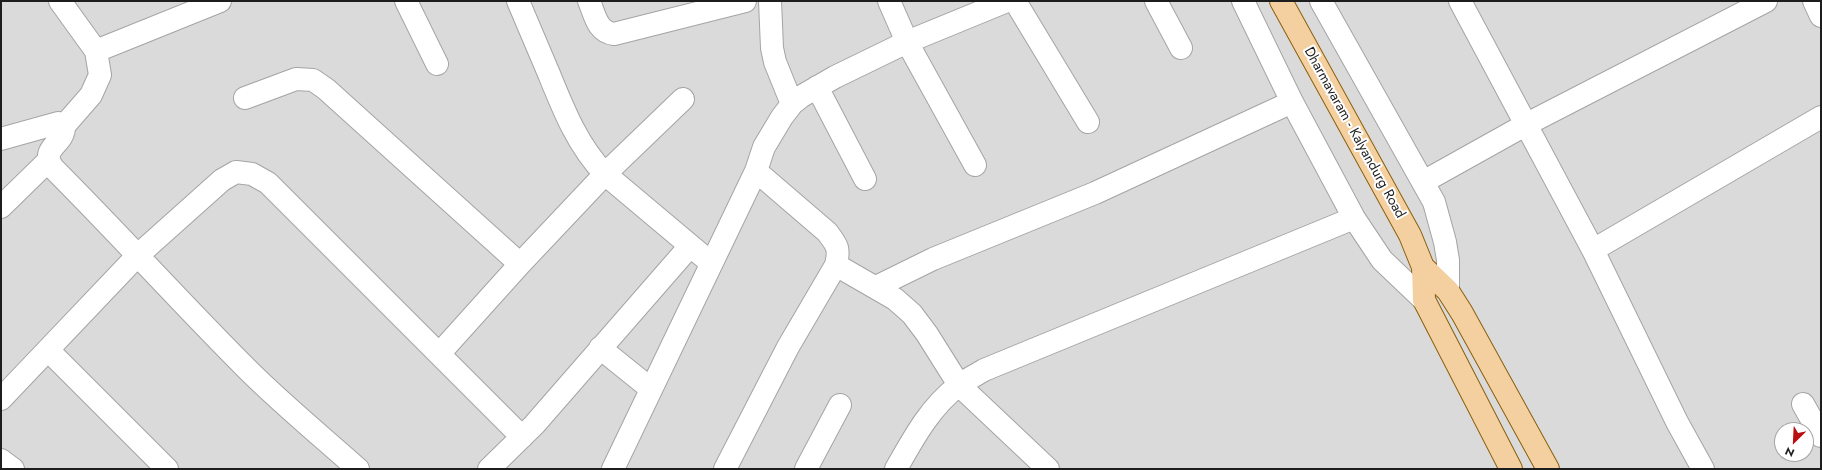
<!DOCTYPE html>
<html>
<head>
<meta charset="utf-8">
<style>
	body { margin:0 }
	#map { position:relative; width:1822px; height:470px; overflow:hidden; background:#edeae3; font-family:Jost,sans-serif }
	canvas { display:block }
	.frame { position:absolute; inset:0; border:2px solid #1d1d1d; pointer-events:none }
	.north { position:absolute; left:1774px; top:422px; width:40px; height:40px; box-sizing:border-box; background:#fff; border:1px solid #a5a5a5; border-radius:50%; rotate:204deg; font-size:11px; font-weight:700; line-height:16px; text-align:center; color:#1d1d1d }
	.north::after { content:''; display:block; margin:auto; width:14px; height:18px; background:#ba0f11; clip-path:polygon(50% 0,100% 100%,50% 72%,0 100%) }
</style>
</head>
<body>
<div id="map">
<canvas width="1822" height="470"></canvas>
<div class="frame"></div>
<div class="north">N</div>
</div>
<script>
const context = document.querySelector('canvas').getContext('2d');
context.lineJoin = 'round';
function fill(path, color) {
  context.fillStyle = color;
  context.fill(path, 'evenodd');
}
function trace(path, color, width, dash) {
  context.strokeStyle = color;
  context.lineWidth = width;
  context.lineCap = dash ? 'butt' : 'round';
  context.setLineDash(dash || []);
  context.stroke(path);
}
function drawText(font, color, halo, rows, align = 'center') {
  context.font = font + ' Jost,sans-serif';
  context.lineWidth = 4;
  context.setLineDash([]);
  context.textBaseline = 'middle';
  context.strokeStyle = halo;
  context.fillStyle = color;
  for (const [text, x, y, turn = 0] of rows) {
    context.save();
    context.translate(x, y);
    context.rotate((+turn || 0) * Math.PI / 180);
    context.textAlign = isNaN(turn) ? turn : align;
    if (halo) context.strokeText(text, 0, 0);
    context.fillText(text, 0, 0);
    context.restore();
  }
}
fill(new Path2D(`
	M1 1H1821V469H1ZM1782 430H1806V454H1782Z`), '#dbdada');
const minor = new Path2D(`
	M60 1 96 51 100 75 91 95 64 126
	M406 1 437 64
	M518 1C528 25 539 50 549 74 564 111 578 146 605 174L711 263
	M589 1C595 15 597 32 614 34L745 1
	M770 1 772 48 775 62 792 104
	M889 1 907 42 975 165
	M1015 1 1088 122
	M1156 1 1181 48
	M1243 1 1292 102 1354 218 1382 260 1424 300
	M1321 1 1434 202 1445 242 1448 260V291
	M1460 1 1593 250 1677 422 1703 469
	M1814 1 1821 16
	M96 51 220 1
	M817 87 865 179
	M245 98 296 79 313 80 326 89 520 264
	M1 139 58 123 64 126C65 145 39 147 53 168 119 234 181 303 247 369 282 404 321 436 358 469
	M1423 182 1527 124 1766 1
	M1 207 48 161
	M1593 250 1821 117
	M836 265 895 299 912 314 927 334 959 385 1048 469
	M876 287 933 259 1095 193 1292 102
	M600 348 651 389
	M48 350 167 469
	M439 354 520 264 605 174 683 99
	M1 399 137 256 222 180 236 172 252 174 268 183 522 437
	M1803 404 1821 436
	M1 460 13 469
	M489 469 534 425 690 246
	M613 469 756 171 764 147 782 117 792 104 802 96 835 77 907 42 1007 1
	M725 469 788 347 836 265C840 248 837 245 827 232L756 171
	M806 469 840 405
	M896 469C913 439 930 407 958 386 966 380 976 375 984 370L1354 218`);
const primary = new Path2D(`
	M1281 1 1410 235 1423 267 1424 300 1511 469
	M1423 267 1448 291 1462 313 1548 469`);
trace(minor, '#a4a4a4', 24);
trace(primary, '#8a5f0b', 24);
trace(minor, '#fff', 22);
trace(primary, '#f4d0a1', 22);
drawText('14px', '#1d1d1d', '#fff', [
	["Dharmavaram - Kalyandurg Road",1354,133,61]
]);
</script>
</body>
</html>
